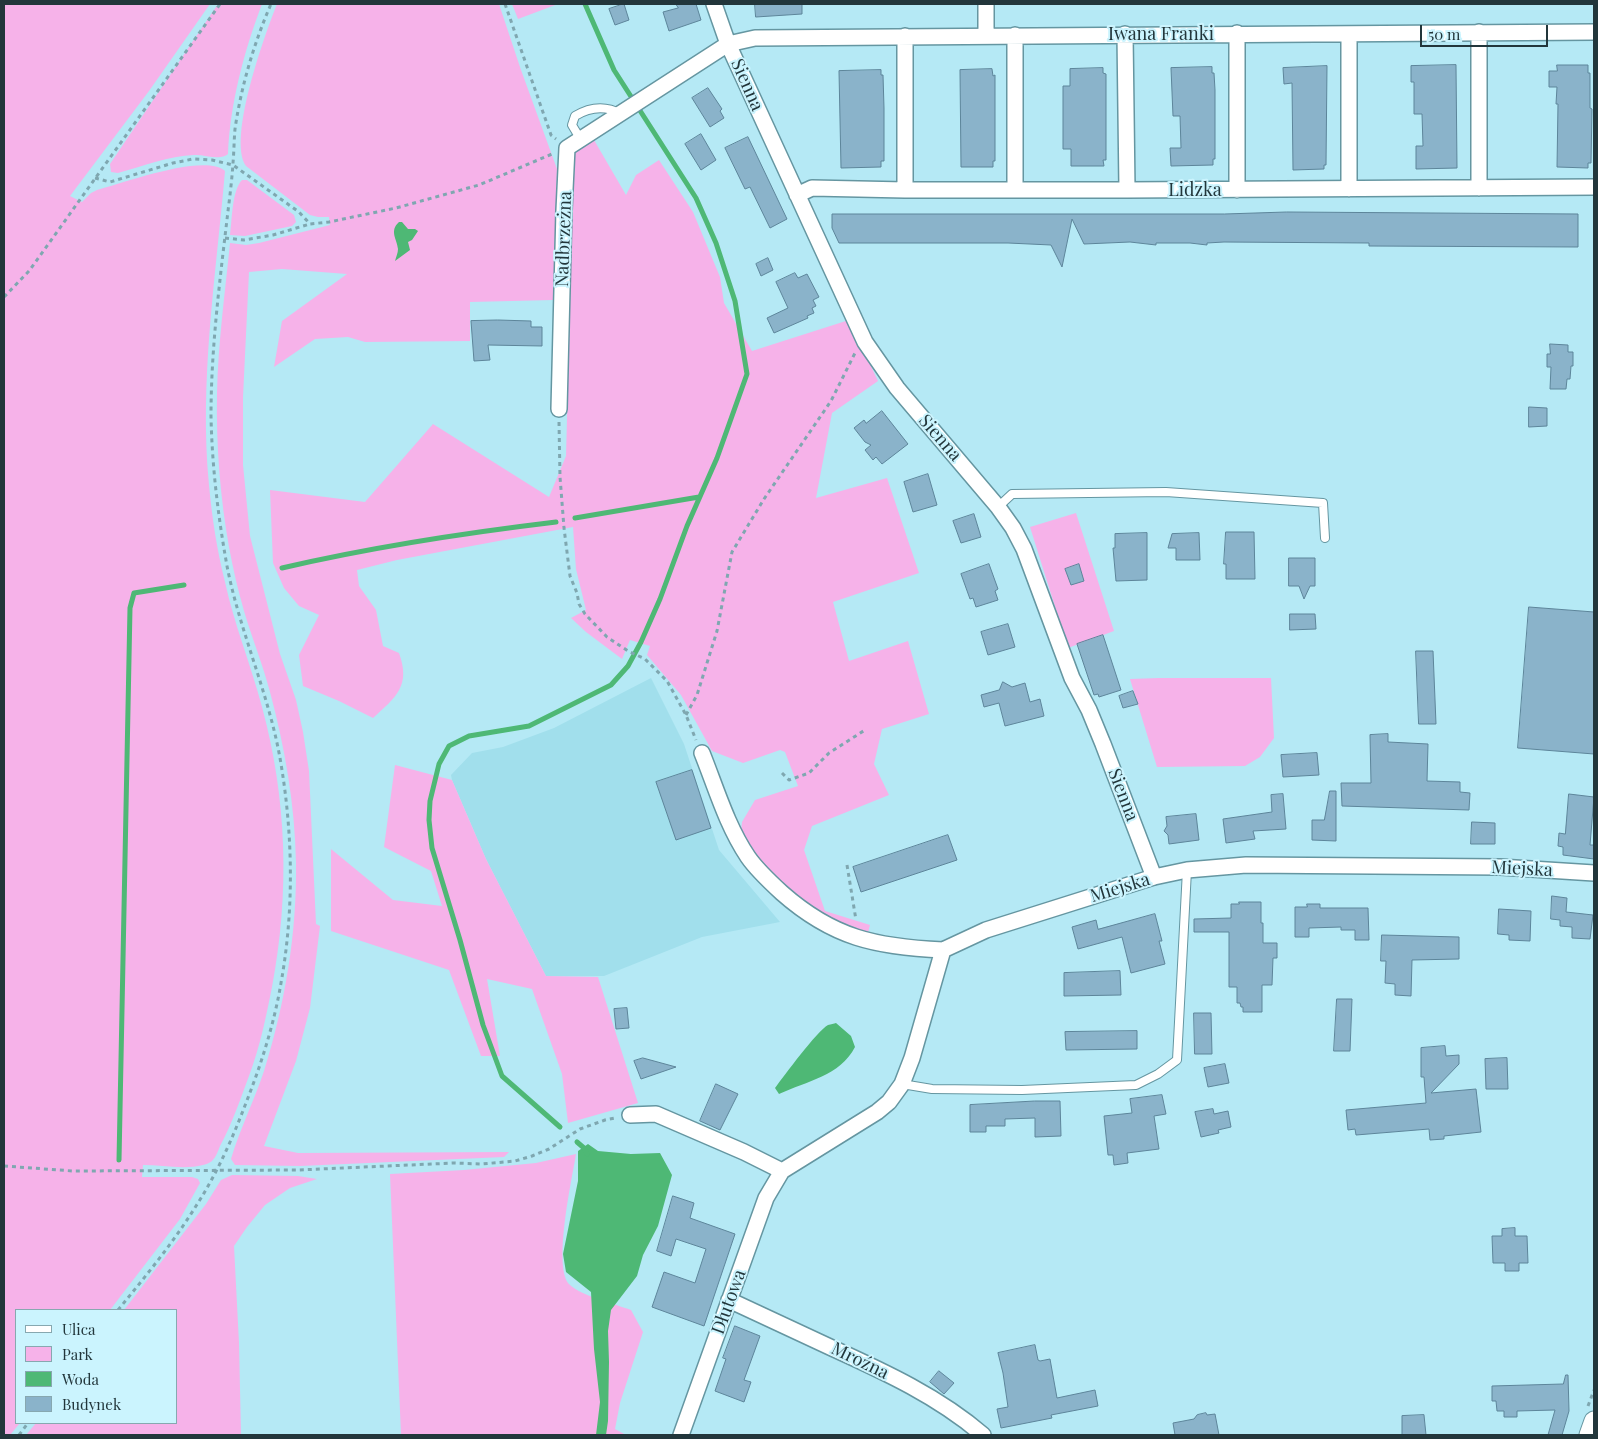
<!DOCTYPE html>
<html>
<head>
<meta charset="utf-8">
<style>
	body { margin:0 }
	#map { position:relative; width:1598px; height:1439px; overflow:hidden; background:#b5e9f5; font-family:"Playfair Display",serif }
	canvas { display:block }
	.frame { position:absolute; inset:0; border:5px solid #22363b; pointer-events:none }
	.legend { position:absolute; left:15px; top:1309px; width:162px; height:115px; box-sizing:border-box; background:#cbf4fe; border:1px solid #87a8b0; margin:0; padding:6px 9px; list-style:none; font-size:15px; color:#22363b }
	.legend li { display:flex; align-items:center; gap:10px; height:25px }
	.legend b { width:25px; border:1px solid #87a8b0 }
	.scale { position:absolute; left:1420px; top:25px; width:128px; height:22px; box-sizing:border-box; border:2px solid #22363b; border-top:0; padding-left:6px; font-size:15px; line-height:18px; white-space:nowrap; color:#22363b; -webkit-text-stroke:4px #cbf4fe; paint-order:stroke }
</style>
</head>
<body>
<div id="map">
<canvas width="1598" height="1439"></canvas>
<div class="frame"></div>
<ul class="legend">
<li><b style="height:6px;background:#fff"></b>Ulica</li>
<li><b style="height:14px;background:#f6b2e9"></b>Park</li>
<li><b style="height:14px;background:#4eb875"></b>Woda</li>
<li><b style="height:14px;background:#8ab3ca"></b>Budynek</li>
</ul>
<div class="scale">50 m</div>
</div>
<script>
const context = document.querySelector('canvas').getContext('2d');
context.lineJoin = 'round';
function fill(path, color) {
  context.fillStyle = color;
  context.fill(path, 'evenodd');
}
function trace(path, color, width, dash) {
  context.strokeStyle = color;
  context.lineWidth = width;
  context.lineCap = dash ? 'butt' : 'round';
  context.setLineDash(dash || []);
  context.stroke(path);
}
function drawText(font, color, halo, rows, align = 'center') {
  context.font = font + ' "Playfair Display",serif';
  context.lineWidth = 4;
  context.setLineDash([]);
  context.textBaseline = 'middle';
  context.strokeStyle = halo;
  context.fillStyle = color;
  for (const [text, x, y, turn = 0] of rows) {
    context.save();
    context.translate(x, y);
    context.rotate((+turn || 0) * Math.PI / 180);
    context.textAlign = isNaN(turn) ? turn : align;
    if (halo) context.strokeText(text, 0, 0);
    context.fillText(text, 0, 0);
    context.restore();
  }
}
fill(new Path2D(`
	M651 678 684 744 719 850 780 922 702 937 604 976H546L486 859 452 780 451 775 472 753 503 747 554 728Z`), '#a1dfec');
fill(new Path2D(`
	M4 4H210L149 91 70 196 82 202 91 193 97 190C124 183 204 153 225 171 216 276 199 381 209 485 212 518 217 550 225 582 234 624 251 665 262 707 287 799 290 893 272 987 266 1017 260 1047 249 1076 240 1100 232 1124 220 1146 218 1151 216 1157 212 1161 211 1162 205 1165 203 1165 184 1170 162 1165 143 1165L142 1177H192L198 1179 200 1183 180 1219 110 1310H16V1423H20L10 1435H4Z
	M218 4H262C244 51 230 104 228 154 220 161 204 154 194 155 169 156 143 166 118 173L111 172 110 164Z
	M277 4H499L521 70 557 169 553 300 470 302V341L365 342 348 337 315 339 274 367 282 321 347 274 282 269 249 272 243 397V465L250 536 280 654 296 700 303 732 309 771 316 924 320 926 310 1008 296 1061 264 1146 298 1153 509 1152 504 1157 300 1166 235 1165 231 1159C240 1129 254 1101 264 1071 285 1004 297 933 296 863 295 805 285 748 270 692 263 665 252 638 244 611 238 590 233 569 229 547 220 497 216 444 217 393 218 343 225 293 230 243L246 245 259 243 330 225 329 217H318L310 215 246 166C227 139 265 34 277 4Z
	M512 4H558L518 19Z
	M594 140 626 195 636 175 659 160 693 212 720 277 724 303 752 351 849 320 878 381 832 413 816 498 887 478 919 573 833 602 849 661 908 641 929 714 882 729 874 764 889 795 812 826 804 850 825 911 870 925 867 936 812 912 753 857 741 832 742 822 755 800 798 786 785 752 780 750 743 763 712 751 681 695 647 655 650 646 630 640 622 659 586 632 571 618 586 610 576 569 573 527 397 560 357 570 359 586 376 610 383 646 399 653C411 686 396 697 373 718L339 701 303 686 299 655 319 615 299 606 284 588 273 563 270 490 365 502 433 424 549 497 566 456 574 151Z
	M242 180H247L294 215 296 222 292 226 245 236 230 235C232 221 232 190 242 180Z
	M1076 513 1114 631 1068 648 1030 527Z
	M1159 678H1271L1274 738 1260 757 1245 766 1157 767 1130 679Z
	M395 765 452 780 486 859 546 976 598 977 638 1103 568 1123 562 1074 532 989 487 979 500 1056H481L449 970 331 931V849L393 900 442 906 431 871 384 847Z
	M576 1154C572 1179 552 1269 570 1285 582 1296 615 1304 631 1310L643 1332 620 1403 615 1429 626 1435H401L390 1174 464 1170 536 1163Z
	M232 1175 298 1176 317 1179 290 1188 265 1205 247 1227 234 1246 239 1343 241 1435H26L36 1423H176V1310H124L206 1204 221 1180Z`), '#f6b2e9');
fill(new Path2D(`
	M399 222H402L408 229H415L418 231 412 240 408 242 410 250 395 261C396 257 398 253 398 249 397 239 389 231 399 222Z
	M836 1023 851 1036 855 1047C840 1076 807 1081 779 1094L775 1088C784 1076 817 1031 828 1025 831 1024 834 1024 836 1023Z
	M588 1144 598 1151 631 1154 660 1153 672 1175 658 1226 643 1255 637 1276 611 1310 608 1331 609 1362 608 1421 606 1435H596L600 1402 594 1349 591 1292 566 1272 563 1254 578 1181V1151Z`), '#4eb875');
trace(new Path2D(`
	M575 518 699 497
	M282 568C372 547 464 533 556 522
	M560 1127 502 1076 483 1025 460 940 432 848 429 820 430 801 439 764 449 746 469 736 529 726 611 685 628 666 641 642 660 599 687 526 717 458 747 374 735 301 716 243 696 198 614 70 585 4
	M577 1142 584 1148 587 1154
	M119 1160 130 608 134 593 184 585`), '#4eb875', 5);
const building = new Path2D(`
	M624 4 629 20 615 25 609 9Z
	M676 4H696L701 20 669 31 663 12 678 8Z
	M755 4H802V14L756 17Z
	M1456 65 1457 168 1416 169V146H1423L1422 114H1414V82H1411V66Z
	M1557 65H1588V73H1590V108L1592 109 1591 163H1588V168L1557 167 1558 104H1556L1557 87H1549V71H1557Z
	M1327 66 1326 165H1324V169L1293 170 1292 83 1284 84 1283 68Z
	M1212 67V73H1214L1215 90V159H1213V165L1171 166 1170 148H1181L1180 116H1173L1171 68Z
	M1103 68V73L1106 74V160H1103L1104 166H1071V149H1063V86H1070V69Z
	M992 69 993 76 995 75V161H993V167H961L960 70Z
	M881 70V75H883L884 108V161H881V167L841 168 839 71Z
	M708 88 722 109 720 111 724 118 710 127 692 98Z
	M701 134 716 160 701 170 685 144Z
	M748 137 787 219 770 228 750 187 745 189 725 148Z
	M1287 212 1578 214V247L1369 246V243L1224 242 1207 243V245L1190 243H1156V245L1130 242 1084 244 1072 219 1062 267 1051 245 1008 243H839L832 228V214H1224Z
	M768 258 773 270 761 276 756 264Z
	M795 273 798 278 807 274 819 297 813 300 816 306 812 308 814 313 807 316 808 318 774 333 767 318 788 308 776 282Z
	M498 320 531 321V327H542V346L488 345 490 360 474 361 471 321Z
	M1550 344 1568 345V352H1573V366H1571L1570 379H1567L1566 389H1550L1551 367H1547V354H1550Z
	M1529 407 1547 408V426L1529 427Z
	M882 411 908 444 882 464 876 457 873 460 865 450 871 445 865 442 854 428 864 420 866 423Z
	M928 474 937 505 913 512 904 482Z
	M974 514 981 537 961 543 953 521Z
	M1226 532H1254L1255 579H1226V564H1224Z
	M1147 533V580L1116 581 1113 548H1115V534Z
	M1199 533 1200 560H1176V548H1168L1172 534Z
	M1289 558H1315V586H1310L1304 599 1299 586H1289Z
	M989 564 998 589 995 591 998 600 976 607 973 598 970 599 961 574Z
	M1079 564 1084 581 1071 585 1065 569Z
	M1529 607 1594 612V754L1518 748Z
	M1290 614H1315L1316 629 1290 630Z
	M1008 624 1015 647 988 655 981 632Z
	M1103 635 1121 690 1099 697 1098 694 1094 695 1077 644Z
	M1416 651H1433L1436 724H1419Z
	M1003 682 1012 687 1025 683 1030 702 1040 699 1044 716 1005 726 999 703 984 707 981 695 999 690Z
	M1133 691 1138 704 1123 708 1119 696Z
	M1388 734V742L1428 744 1427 781 1460 782V792L1470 793 1469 810 1342 806 1341 783H1371L1370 735Z
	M1317 753 1319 775 1283 777 1281 755Z
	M692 770 711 828 676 840 656 782Z
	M1330 791H1336V841L1312 840V820H1324Z
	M1283 794 1286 829 1253 831 1255 839 1226 843 1223 819 1272 812 1271 795Z
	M1569 794 1594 797 1590 845H1594V859L1563 855V847L1558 846 1559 833 1565 834Z
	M1196 814 1199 840 1169 844 1168 835 1164 831 1167 826 1166 817Z
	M1472 822 1495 823V844H1471Z
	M948 835 957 860 861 892 853 867Z
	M1552 896 1567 898 1566 912 1593 915 1590 939 1572 938V927L1560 926V920L1551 919Z
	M1239 902H1261V923H1263V943H1277V958H1273L1272 985H1262V1012H1243V1007H1241L1240 1003H1237V987H1229V932H1194V919L1231 918V904H1239Z
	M1307 904H1320V908H1368L1369 940H1355V930H1341V927L1309 928V937H1295V907H1307Z
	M1499 909 1531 911 1530 941 1509 940V935L1498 934Z
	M1155 914 1162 941H1159L1165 964 1131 973 1122 937 1078 949 1072 927 1096 920 1098 929Z
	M1382 935 1459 937V959L1412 960 1411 996 1395 995V984L1385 983 1386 961H1381Z
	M1120 971 1121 995 1064 996V973Z
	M1337 999H1352L1350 1051H1334Z
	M627 1008 629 1028 616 1029 614 1009Z
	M1194 1013H1211L1212 1054H1195Z
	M1137 1031V1049L1066 1050 1065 1032Z
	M1445 1046 1446 1056 1459 1055V1064L1431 1093 1476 1089 1481 1132 1444 1136V1139L1430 1140 1429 1129 1356 1135 1355 1129 1348 1130 1346 1110 1426 1103 1424 1077H1421V1048Z
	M643 1058 676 1067 641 1079 634 1061Z
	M1507 1058 1508 1089H1486L1485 1059Z
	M1225 1064 1229 1083 1208 1087 1204 1068Z
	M716 1084 738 1094 720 1130 700 1121Z
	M1162 1095 1166 1114 1154 1116 1159 1149 1127 1153 1128 1163 1114 1165 1113 1155H1108L1104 1116 1132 1113 1130 1099Z
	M1035 1101H1060L1061 1136 1035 1137V1118L1005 1119V1126H986V1132H970V1105Z
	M1213 1109 1214 1114 1228 1111 1231 1127 1218 1130 1219 1133 1201 1137 1195 1112Z
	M673 1196 694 1203 690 1218 735 1234 704 1326 652 1307 664 1272 695 1283 706 1249 676 1239 671 1256 657 1251Z
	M1515 1228V1236H1527L1528 1263H1519V1271H1505V1263H1493L1492 1236H1502V1229Z
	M735 1326 760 1336 744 1380 751 1382 744 1402 715 1391 726 1359 723 1358Z
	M1035 1345 1038 1360 1040 1361 1050 1359 1057 1398 1095 1390 1098 1406 1051 1415 1052 1418 1001 1428 997 1409 1008 1407 1003 1373 998 1353Z
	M939 1371 954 1383 944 1394 930 1382Z
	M1566 1375H1568L1569 1411 1562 1435H1548L1555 1410 1517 1411V1417H1504V1411H1497L1496 1401H1492V1386L1563 1384Z
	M1206 1413 1207 1415 1215 1414 1219 1435H1175L1173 1423 1194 1419 1197 1415Z
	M1424 1415 1426 1435H1402V1416Z`);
fill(building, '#8ab3ca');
trace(building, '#5d859a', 1);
const service = new Path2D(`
	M581 140 572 125 575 116C590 107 605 105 621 114
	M998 507 1012 494 1166 492 1323 503 1325 538
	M902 1084 932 1089 1022 1090 1136 1085 1158 1074 1177 1060 1187 870`);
const minor = new Path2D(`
	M714 4 728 44 865 342 897 388 998 507 1013 528 1024 549 1072 678 1089 710 1103 744 1154 877
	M1237 33V190
	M1125 34 1127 190
	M1349 34V189
	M905 36V190
	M986 36V4
	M1479 188V32
	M1015 190V35
	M797 195 812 188 905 190H1127L1594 187
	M559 409 564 210 567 148 728 44 755 38 1594 32
	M702 753C716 788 727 826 748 857 757 870 770 882 782 893 833 938 876 947 943 950
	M630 1115 656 1114 744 1152 782 1171
	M729 1300C763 1316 798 1332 832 1348 885 1372 939 1397 983 1435
	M681 1435 766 1198 782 1171 877 1112 889 1102 902 1084 912 1058 943 950 986 930 1154 877 1187 870 1246 865 1500 867 1594 873`);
const tertiary = new Path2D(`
	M1589 1435 1594 1421`);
trace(service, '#6596a1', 10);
trace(minor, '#6596a1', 18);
trace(tertiary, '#6596a1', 21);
trace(new Path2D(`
	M505 4 551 135 556 139
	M95 178 110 182 173 163 193 159 212 160 233 165 299 212 310 224 329 222 396 208 479 185 552 154
	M225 238 244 240 273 235 310 224
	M4 297 29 271 220 4
	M559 422 560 477 564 528 570 576 577 593 579 604 585 614 607 637 628 651 645 659 667 681 686 715 696 740
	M686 715 697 695 717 631 732 552 764 499 831 401 855 353
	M782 773 789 780 809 773 829 753 865 730
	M847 865 856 920
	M4 1166 73 1171 298 1170 454 1163 482 1164 515 1161 532 1156 549 1149 580 1129 605 1120 615 1118
	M118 1310C145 1277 173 1243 196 1206 216 1175 231 1142 244 1108 260 1068 274 1025 281 983 294 911 293 836 281 764 270 696 240 633 227 566 218 516 212 466 211 416 211 348 220 279 228 211 230 195 232 179 233 163 234 152 234 140 235 129 241 87 254 43 271 4
	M1588 1406 1594 1390
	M19 1435 28 1423`), '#7fa7b0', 3, [4, 4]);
trace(service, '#fff', 8);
trace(minor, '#fff', 15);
trace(tertiary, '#fff', 19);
drawText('18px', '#22363b', '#cbf4fe', [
	["Iwana Franki",1161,34],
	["Sienna",747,85,66],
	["Lidzka",1195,190],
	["Nadbrzeżna",564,239,-88],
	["Sienna",940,438,49],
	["Sienna",1123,795,69],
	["Miejska",1522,869,3],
	["Miejska",1120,888,-17],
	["Dłutowa",729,1302,-70],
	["Mroźna",860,1361,26]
]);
</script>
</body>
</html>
